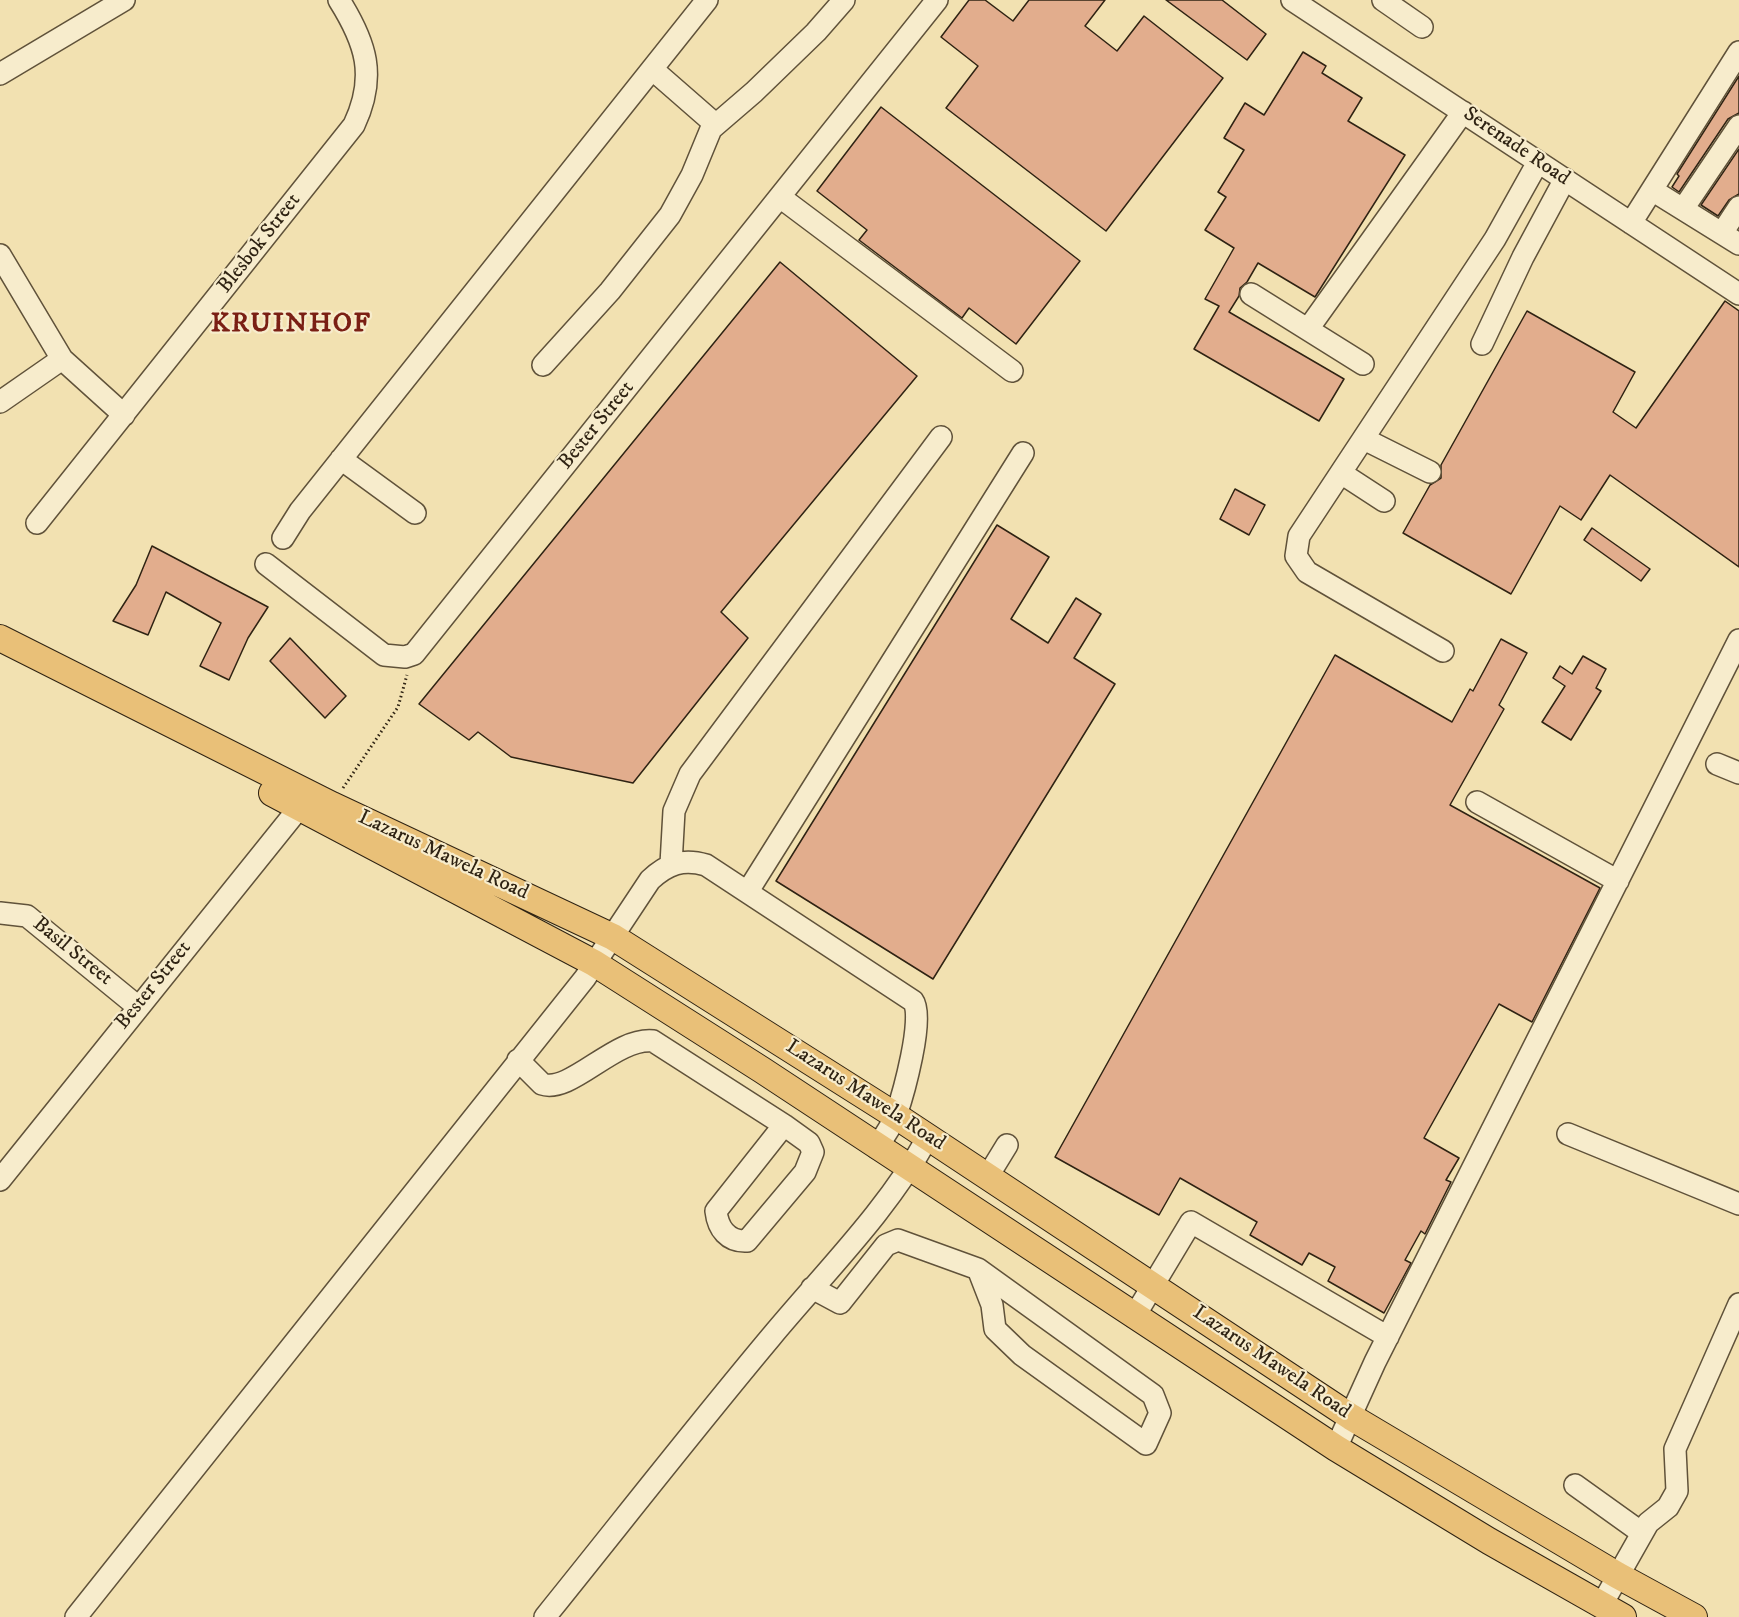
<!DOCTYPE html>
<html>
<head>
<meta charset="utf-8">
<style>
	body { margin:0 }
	canvas { display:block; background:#f2e1b1 }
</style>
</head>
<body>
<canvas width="1739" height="1617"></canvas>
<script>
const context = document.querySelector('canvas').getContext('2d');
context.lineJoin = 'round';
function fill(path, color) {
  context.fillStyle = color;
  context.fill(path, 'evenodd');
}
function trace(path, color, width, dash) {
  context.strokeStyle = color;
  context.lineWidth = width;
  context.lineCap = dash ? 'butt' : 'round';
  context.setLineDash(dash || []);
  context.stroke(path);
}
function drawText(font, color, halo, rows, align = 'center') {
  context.font = font + ' "IM FELL DW Pica",serif';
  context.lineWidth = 4.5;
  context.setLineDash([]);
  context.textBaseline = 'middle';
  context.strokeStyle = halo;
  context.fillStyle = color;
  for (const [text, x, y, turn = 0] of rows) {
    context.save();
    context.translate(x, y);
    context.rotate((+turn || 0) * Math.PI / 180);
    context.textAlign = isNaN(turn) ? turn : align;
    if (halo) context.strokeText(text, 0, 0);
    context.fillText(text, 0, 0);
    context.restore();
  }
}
const building = new Path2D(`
	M969 0H985L1013 21 1029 0H1105L1085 26 1117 51 1144 16 1223 78 1106 231 946 108 978 66 941 37Z
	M1166 0H1222L1266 34 1247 60Z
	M1303 52 1326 66 1322 73 1362 98 1348 121 1405 155 1315 297 1258 263 1247 282 1240 288 1239 296 1229 312 1344 379 1319 421 1194 349 1219 306 1205 299 1234 248 1205 230 1226 197 1218 192 1244 150 1224 138 1245 103 1264 115Z
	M1739 76V113L1728 119 1679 192 1672 187 1679 176 1677 174Z
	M881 107 1080 261 1016 344 969 308 962 318 859 240 867 230 817 191Z
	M1739 149V194L1729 200 1718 216 1701 205Z
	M780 262 917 376 721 612 748 638 633 783 511 757 478 732 469 740 419 704Z
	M1725 301 1739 311V567L1610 475 1581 520 1560 506 1511 594 1403 533 1430 485 1441 478V465L1527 311 1635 372 1613 412 1636 428Z
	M1235 489 1265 505 1249 535 1220 519Z
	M997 525 1049 557 1011 619 1048 643 1076 598 1101 614 1074 658 1115 684 933 979 776 881Z
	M1592 528 1650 569 1641 581 1584 540Z
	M152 546 268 607 248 638 229 680 200 666 221 623 166 592 148 635 113 621 136 585Z
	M290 638 346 696 325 718 270 661Z
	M1501 639 1527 653 1499 705 1504 709 1450 805 1600 888 1532 1022 1499 1004 1424 1138 1459 1158 1446 1180 1451 1182 1425 1234 1421 1231 1405 1260 1411 1263 1384 1313 1328 1281 1335 1267 1309 1253 1302 1265 1250 1235 1257 1222 1180 1178 1159 1215 1055 1157 1335 655 1452 722 1470 689 1473 691Z
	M1583 656 1606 669 1596 688 1601 691 1571 740 1542 722 1565 686 1553 678 1560 666 1572 674Z`);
fill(building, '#e2ad8d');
trace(building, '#2f2313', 1.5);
const minor = new Path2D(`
	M1292 0 1739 294
	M1383 0 1422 27
	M652 69 715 124
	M0 74 124 0
	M1652 190 1739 244
	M780 197 1012 371
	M1683 209 1739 126
	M1631 223 1739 52
	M1722 233 1739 207
	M0 255 62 359 124 415
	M1251 294 1363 364
	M1308 329 1463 112
	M1482 344 1523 257 1565 179
	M543 365 610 291 670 215 692 175 711 129 754 92 816 32 844 0
	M0 402 62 359
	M1364 439 1430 472
	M341 459 415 513
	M1341 473 1384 501
	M37 523 354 125C377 76 366 43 339 0
	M283 538 300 511 707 0
	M266 564 384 655 405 657 414 654 937 0
	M1443 651 1307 572 1296 556 1299 536 1495 239 1538 162
	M1717 764 1739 773
	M1477 802 1618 881
	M671 864 674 811 690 774 941 437
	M748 891 1023 453
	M0 913 27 916 137 1006
	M518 1060 542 1084C571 1094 615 1037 653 1041L784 1125 809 1143 813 1152 805 1172 747 1241C728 1242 718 1229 716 1211L784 1125
	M1568 1134 1739 1204
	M988 1176 1007 1145
	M0 1180 299 808 305 795
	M812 1288 840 1303 886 1245 898 1240 978 1269 1153 1395 1160 1413 1146 1444 1022 1355 995 1329 992 1305 978 1269
	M1134 1317 1191 1222 1388 1337
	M1336 1448 1375 1362 1739 640
	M1575 1485 1642 1533
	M1601 1606 1648 1523 1668 1507 1677 1491 1675 1449 1739 1304
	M76 1617 585 978 650 880C667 864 683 858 706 865L913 1001C925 1017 903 1095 896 1115 892 1126 883 1137 877 1148
	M545 1617C620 1524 694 1429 771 1337 825 1272 887 1211 928 1137`);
const major = new Path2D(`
	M0 638 332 805 613 937 896 1116 1351 1417 1617 1575 1694 1617
	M272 793 594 963 762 1070 1336 1448 1489 1541 1623 1617`);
trace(minor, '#60523a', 24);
trace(major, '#2f2313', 28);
trace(new Path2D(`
	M343 788 398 707 407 675`), '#2f2313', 3, [1.5, 3]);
trace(minor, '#f7eccc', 21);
trace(major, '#e9c078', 26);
drawText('21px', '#2f2313', '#f7eccc', [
	["Serenade Road",1516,147,34],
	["Blesbok Street",260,244,-52],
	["Bester Street",597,426,-51],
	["Lazarus Mawela Road",443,856,25],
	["Basil Street",72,952,39],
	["Bester Street",154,986,-51],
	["Lazarus Mawela Road",865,1096,33],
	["Lazarus Mawela Road",1271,1363,34]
]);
context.letterSpacing = '1.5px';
drawText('bold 27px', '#7a1f14', '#f7eccc', [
	["KRUINHOF",291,325]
]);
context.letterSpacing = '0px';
</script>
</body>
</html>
